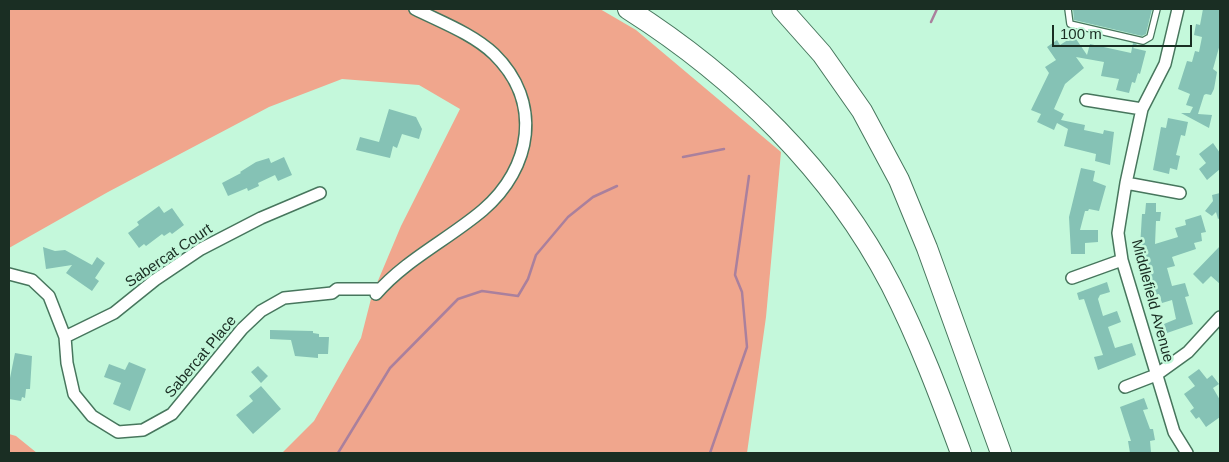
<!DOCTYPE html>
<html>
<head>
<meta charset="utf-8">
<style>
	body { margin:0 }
	#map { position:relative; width:1229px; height:462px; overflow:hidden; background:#c4f8db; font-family:Arial,sans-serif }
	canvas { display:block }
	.frame { position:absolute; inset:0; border:10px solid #1a2e23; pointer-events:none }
	.scale { position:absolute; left:1052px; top:25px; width:140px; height:22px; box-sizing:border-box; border:2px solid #1a2e23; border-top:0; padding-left:6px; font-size:15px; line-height:18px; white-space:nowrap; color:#1a2e23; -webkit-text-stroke:4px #c4f8db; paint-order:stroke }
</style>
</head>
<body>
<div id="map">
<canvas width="1229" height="462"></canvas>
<div class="frame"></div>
<div class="scale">100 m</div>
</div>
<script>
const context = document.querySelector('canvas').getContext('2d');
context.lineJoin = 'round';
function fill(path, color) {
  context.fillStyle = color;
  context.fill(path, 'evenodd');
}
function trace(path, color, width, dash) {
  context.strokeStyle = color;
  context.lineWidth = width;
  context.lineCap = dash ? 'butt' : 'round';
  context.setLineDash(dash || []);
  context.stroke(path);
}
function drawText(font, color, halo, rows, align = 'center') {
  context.font = font + ' Arial,sans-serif';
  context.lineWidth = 5;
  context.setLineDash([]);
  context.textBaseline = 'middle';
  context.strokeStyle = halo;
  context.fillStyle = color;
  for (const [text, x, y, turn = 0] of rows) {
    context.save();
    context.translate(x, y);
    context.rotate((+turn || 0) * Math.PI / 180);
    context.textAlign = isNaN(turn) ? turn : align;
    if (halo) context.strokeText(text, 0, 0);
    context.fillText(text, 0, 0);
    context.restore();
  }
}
fill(new Path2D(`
	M9 9H600L636 30 781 152 766 317 747 453H282L314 421 361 338 372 295 401 226 460 109 419 85 342 79 269 107 108 192 9 248Z
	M9 434 16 436 37 453H9Z`), '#f0a68d');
trace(new Path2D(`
	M931 22 937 9
	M683 157 724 149
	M338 453 390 368 458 299 482 291 518 296 528 279 536 255 568 217 593 197 617 186
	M710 453 747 347 742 292 735 275 749 176`), '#aa809d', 2.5);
fill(new Path2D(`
	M1073 9H1152L1146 34 1142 36 1074 20Z
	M1203 9H1220V44L1213 69 1217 72 1214 89 1211 95 1206 94 1204 95 1198 114 1212 115 1209 128 1181 113H1190L1193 107 1186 105 1190 94 1178 89 1187 61 1192 62 1195 51 1199 52 1202 37 1194 35 1196 24 1200 25Z
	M1074 36 1087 55 1090 44 1131 53 1133 43 1137 44 1133 48 1146 51 1140 74 1138 73 1135 83 1132 82 1129 93 1116 90 1119 79 1101 76 1104 62 1076 57 1084 68 1065 84 1054 109 1064 114 1061 120 1085 125 1084 130 1103 134 1104 130 1114 132 1110 165 1095 161 1096 154 1064 146 1068 129 1057 123 1054 130 1037 122 1041 114 1031 110 1049 73 1045 67 1056 60 1047 47 1057 40 1060 45Z
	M389 109 416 117 422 129 419 139 402 134 397 148 393 146 390 158 356 150 360 137 379 142Z
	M1168 118 1188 122 1185 136 1181 135 1176 155 1180 156 1177 170 1170 168 1169 174 1153 170 1161 127 1166 128Z
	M1213 143 1220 153V169L1207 180 1199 169 1206 163 1199 154Z
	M284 157 292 175 278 181 275 175 258 183 259 186 248 191 247 188 228 196 222 183 241 173 240 172 256 162 269 158 271 163Z
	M1081 168 1095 171 1093 181 1106 186 1099 211 1089 209 1088 211H1085L1080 230H1098V242L1085 243V254H1071L1069 217Z
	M1220 193V218L1218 219 1216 212 1212 216 1205 211 1213 201 1212 195Z
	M1146 203H1156V212H1161L1160 221H1156L1155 244 1178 237 1175 228 1186 225 1185 220 1201 215 1206 232 1201 233 1202 241 1194 243 1196 249 1172 257 1175 266 1167 268 1172 286 1185 283 1189 296 1185 297 1193 324 1167 333 1164 324 1176 319 1172 300 1162 303 1159 294 1155 295 1140 248 1142 214H1145Z
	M159 206 164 213 172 208 184 225 172 234 170 232 164 236 162 234 146 246 144 244 139 248 128 233 139 225 137 222Z
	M1220 246V284L1211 276 1203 284 1193 274Z
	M43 247 55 251 65 250 92 265 97 257 105 263 95 278 99 281 92 291 66 273 72 265 46 269Z
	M1107 282 1110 292 1100 295 1098 299 1103 316 1117 311 1121 322 1108 327 1115 348 1132 343 1136 355 1098 370 1094 357 1103 355 1084 299 1079 300 1077 293Z
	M270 330 313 331V333L319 334V337H329L328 354H318V358L295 356 291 340 270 339Z
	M15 353 32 356 30 389H26L25 398 22 397 21 401 9 399V383Z
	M129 362 146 369 130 411 113 404 121 383 104 377 109 364 125 370Z
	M258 366 268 376 261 383 251 372Z
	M1199 369 1207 379 1212 375 1219 384 1213 388 1220 400V417L1206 427 1199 417 1196 419 1190 411 1194 408 1184 394 1195 386 1188 377Z
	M261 386 281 409 253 434 236 415 253 401 249 396Z
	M1144 398 1148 409 1143 410 1150 429H1153L1155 440 1150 441 1151 452 1130 453 1128 441H1131L1120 407Z`), '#85c2b5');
const lane = new Path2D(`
	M1068 9 1070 24 1143 41 1150 37 1157 9`);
const street = new Path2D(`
	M1178 9 1165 64 1142 109 1126 183 1118 233 1122 260 1174 432 1187 453
	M1086 100 1142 109
	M1126 183 1180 193
	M9 274 32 280 49 296 65 337 67 363 74 394 92 416 118 432 143 430 172 414 242 329 261 311 284 298 332 293 337 289H380
	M1072 278 1122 260
	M376 294C405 260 449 239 483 210 532 168 543 102 494 54 473 34 441 22 415 9
	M65 337 114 313 155 280 201 249 261 218 320 193
	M1125 387 1156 375 1188 352 1220 317`);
const highway = new Path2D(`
	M628 9C735 77 832 171 891 285 919 340 940 396 961 453
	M782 9 822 54 862 111 899 180 927 248 1001 453`);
trace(lane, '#47765d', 8);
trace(street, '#47765d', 14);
trace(highway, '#47765d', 22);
trace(lane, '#fff', 5.5);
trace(street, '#fff', 11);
trace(highway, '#fff', 20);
drawText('15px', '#1a2e23', '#c4f8db', [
	["Sabercat Court",169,256,-34],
	["Middlefield Avenue",1152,301,75],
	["Sabercat Place",201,357,-50]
]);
</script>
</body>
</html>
